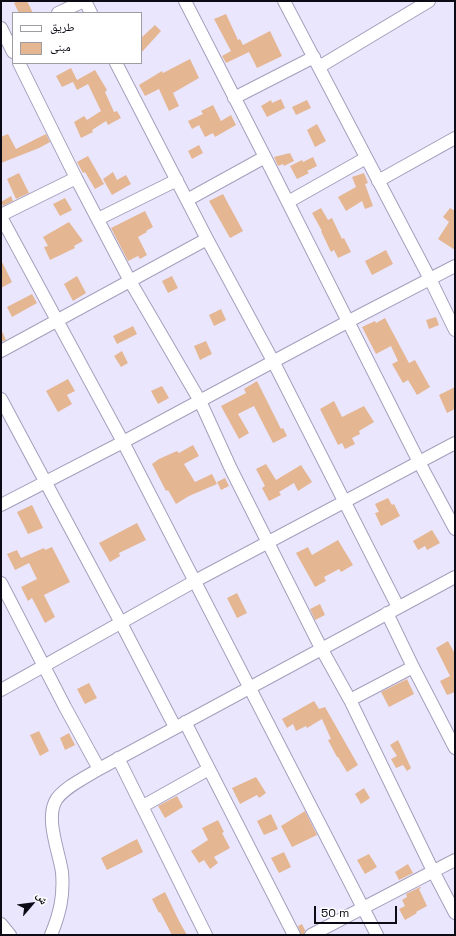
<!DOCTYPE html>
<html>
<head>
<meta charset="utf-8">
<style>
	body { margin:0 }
	#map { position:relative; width:456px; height:936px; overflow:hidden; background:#eae6fe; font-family:"Space Grotesk","Noto Naskh Arabic",sans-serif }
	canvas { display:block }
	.frame { position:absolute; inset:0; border:2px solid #0c0a14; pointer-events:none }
	.legend { position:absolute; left:12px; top:12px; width:130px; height:52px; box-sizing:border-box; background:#fff; border:1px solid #9e9da1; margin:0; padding:5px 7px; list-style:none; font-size:12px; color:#0c0a14 }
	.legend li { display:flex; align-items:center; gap:8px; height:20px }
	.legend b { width:20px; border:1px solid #9e9da1 }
	.north { position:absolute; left:12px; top:884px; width:40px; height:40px; -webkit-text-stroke:3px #fff; paint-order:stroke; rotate:62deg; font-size:11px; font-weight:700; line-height:16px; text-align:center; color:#0c0a14 }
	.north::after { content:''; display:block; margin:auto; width:14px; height:18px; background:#0c0a14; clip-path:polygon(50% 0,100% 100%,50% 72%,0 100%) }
	.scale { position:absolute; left:314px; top:906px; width:83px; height:18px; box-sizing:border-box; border:2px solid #0c0a14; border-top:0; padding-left:5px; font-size:12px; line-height:14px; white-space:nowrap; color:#0c0a14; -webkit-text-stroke:3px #fff; paint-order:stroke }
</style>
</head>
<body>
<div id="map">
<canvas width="456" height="936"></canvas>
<div class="frame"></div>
<ul class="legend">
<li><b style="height:5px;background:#fff"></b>طريق</li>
<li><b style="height:11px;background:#e4b692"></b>مبنى</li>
</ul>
<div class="north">ش</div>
<div class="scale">50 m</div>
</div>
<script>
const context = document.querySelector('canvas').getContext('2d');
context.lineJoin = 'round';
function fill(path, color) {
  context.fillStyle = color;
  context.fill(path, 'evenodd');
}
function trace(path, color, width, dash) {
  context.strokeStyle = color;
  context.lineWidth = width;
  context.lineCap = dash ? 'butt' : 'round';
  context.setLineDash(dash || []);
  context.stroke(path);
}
fill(new Path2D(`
	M18 1H27L33 13H19L14 3Z
	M226 14 238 40 240 39 243 45 270 31 282 56 257 68 249 52 226 63 222 56 231 51 214 19Z
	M155 25 161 31 141 53V38Z
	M190 59 199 78 173 93 179 106 169 111 159 89 145 96 139 85 162 71 163 73Z
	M71 68 77 80 95 70 107 90 105 92 114 112 117 111 121 118 108 125 106 121 92 130 93 132 81 138 74 122 84 116 87 120 101 111 88 84 77 90 73 82 75 81 62 87 56 76Z
	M281 99 285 108 267 117 261 106 271 100 272 103Z
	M307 100 311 108 296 115 292 107Z
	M213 105 221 121 231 115 236 125 215 137 213 133 205 137 199 125 192 129 188 121 203 114 201 111Z
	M317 124 326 141 315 147 307 130Z
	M8 134 16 149 46 134 50 142 39 148 1 163V137Z
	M199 145 203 153 192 159 188 151Z
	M290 153 294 161 284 166 283 164 278 166 274 157Z
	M88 156 104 184 95 189 85 172 83 173 77 162Z
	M313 157 317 166 307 171 309 173 297 179 290 166 302 160 303 162Z
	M113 172 117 180 126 175 131 184 112 195 103 179Z
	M19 173 29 193 16 199 7 179Z
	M364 173 368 183 365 184 373 206 365 209 362 201 346 211 338 197 356 187 352 177Z
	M223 194 243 231 230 238 209 201Z
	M11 196 13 201 3 206 1 202Z
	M65 198 72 210 60 216 53 204Z
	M321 208 328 220 332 218 342 239 344 238 351 252 338 258 334 250 331 252 321 231H322L312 213Z
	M450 208 455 211V250L438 239 449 222 443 217Z
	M145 211 153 227 146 231 147 232 138 237 147 255 140 259 138 256 128 261 111 228Z
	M69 222 83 241 74 246 75 248 50 260 44 247 48 246 43 237Z
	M386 250 393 264 372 275 365 261Z
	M1 260 12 282 1 288Z
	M77 276 86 293 73 301 64 284Z
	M172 276 178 288 168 293 162 281Z
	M32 294 37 303 12 317 7 307Z
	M221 309 226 320 214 326 209 315Z
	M436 317 439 325 429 329 426 320Z
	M385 318 409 363 415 360 430 387 417 395 408 380 403 383 392 364 398 361 391 346 376 354 362 327 375 321 376 323Z
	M133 326 137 334 117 344 113 336Z
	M1 329 6 340 1 342Z
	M206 341 212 354 200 360 194 346Z
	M122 351 128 363 121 367 114 356Z
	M68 379 75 391 67 395 72 404 58 412 46 391Z
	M257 381 281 429 283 428 287 436 273 443 254 406 238 414 249 433 239 439 221 406 246 393 244 389Z
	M162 386 169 398 158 404 151 391Z
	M455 387V409L447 413 439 395Z
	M334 401 342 417 364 406 374 422 359 431 360 434 352 438 355 444 345 449 342 443 338 445 320 409Z
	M193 445 199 456 184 464 195 482 212 474 217 484 189 496 176 504 168 490 166 491 152 464 159 459 177 451 179 453Z
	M266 464 276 480 301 465 312 482 298 491 294 483 279 492 281 495 269 501 262 488 265 486 256 469Z
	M225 478 229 486 221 490 217 482Z
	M388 498 392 505 394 504 400 516 381 526 375 513 379 512 375 504Z
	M32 505 43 528 28 534 17 512Z
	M137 523 146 540 119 553 120 556 110 562 99 543Z
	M432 530 440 543 427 550 425 546 418 550 413 541Z
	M338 540 353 565 341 572 339 569 324 577 326 581 315 587 296 553 308 547 312 555Z
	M52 547 70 582 44 595 55 617 45 623 32 598 28 601 21 587 37 579 29 563 15 570 7 554 17 550 21 558 44 548 45 550Z
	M237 593 247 613 237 618 227 598Z
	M320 604 325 615 315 620 310 609Z
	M448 641 455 654V692L447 695 440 681 450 676 436 648Z
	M407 679 414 694 389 707 381 692Z
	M89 683 97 698 85 704 77 689Z
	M314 701 319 709 325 707 358 765 347 772 338 757H337L328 740 331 739 322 719 307 728 306 726 296 731 293 724 287 728 282 719Z
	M39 731 49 751 40 756 30 735Z
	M69 733 75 745 65 750 60 738Z
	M398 740 411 768 407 771 403 765 396 768 391 759 397 756 390 745Z
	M256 777 266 793 259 798 257 795 240 804 232 788Z
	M364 788 370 798 361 804 355 794Z
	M177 796 183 807 165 818 158 806Z
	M305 811 317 835 292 847 281 826Z
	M271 814 278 829 264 835 257 821Z
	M218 820 224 832 222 833 230 848 214 857 218 863 210 869 204 860 199 863 191 851 208 840 202 828Z
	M137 839 143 852 107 870 101 858Z
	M284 852 291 867 279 873 271 858Z
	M369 854 377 867 365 874 357 860Z
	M408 864 413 873 399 880 395 872Z
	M420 887 421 888 419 889 427 906 416 912 417 913 405 920 399 909 405 906 402 900 407 897 406 894Z
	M165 892 179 921 187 935H172L160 912 159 913 152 899Z
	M302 924 305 930 304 935H301L298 926Z`), '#e4b692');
const street = new Path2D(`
	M85 1 91 13
	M185 1 265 157 419 462 455 529
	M284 1 430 279 455 330
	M58 13 84 1
	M1 28 13 52
	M19 63 76 178 130 281 200 401 231 469 321 648 350 700 433 871 455 913
	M116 63 207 239 273 361 398 607
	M319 67 429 1
	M234 98 314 57
	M378 181 455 138
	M187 200 265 157
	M288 202 366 158
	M1 215 76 178
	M1 217 123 442 377 935
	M98 219 177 180
	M1 351 207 239
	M1 399 121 623 175 727
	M1 505 123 442 349 321 455 266
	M1 583 65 707 99 769
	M387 613 413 667 455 748
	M1 690 195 581 455 443
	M350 700 413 667
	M185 722 294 935
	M118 758 206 935
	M143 806 209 769
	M1 924 10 935
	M51 935C60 913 64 896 62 872 59 852 46 821 55 802 61 789 86 777 99 769L455 577
	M311 935 455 860`);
trace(street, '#a49fbc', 14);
trace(street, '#fff', 12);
</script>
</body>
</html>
